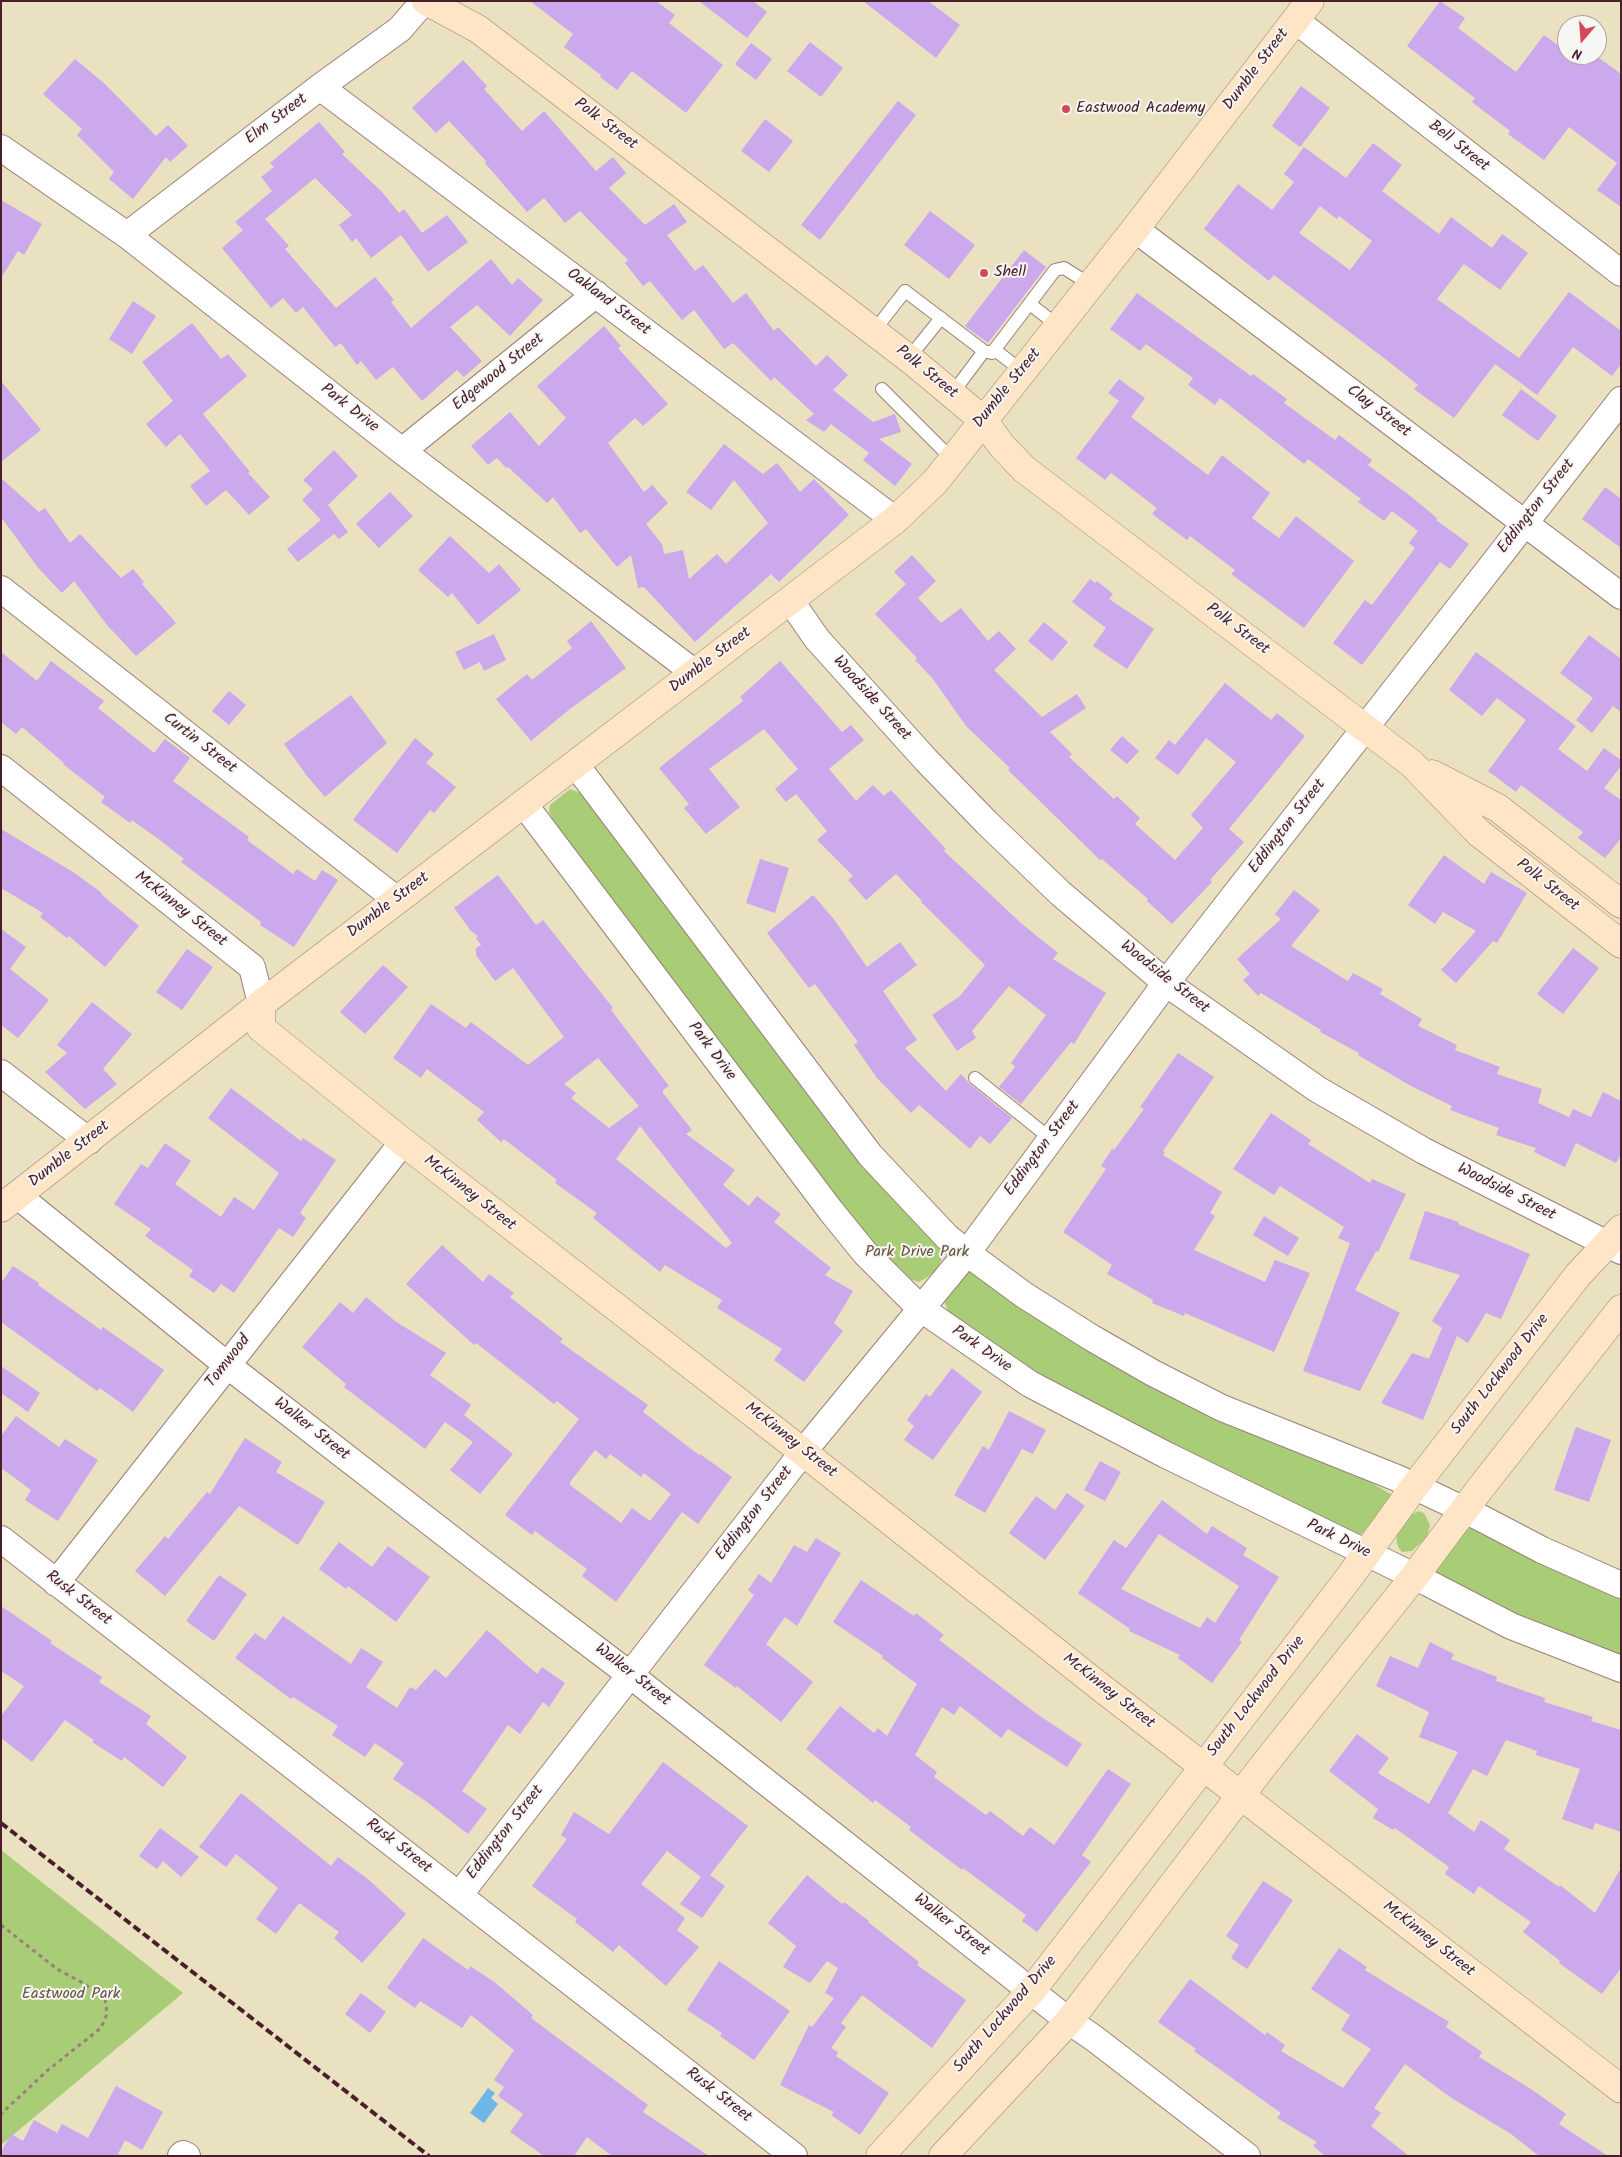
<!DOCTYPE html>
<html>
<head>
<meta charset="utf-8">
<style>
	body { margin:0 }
	#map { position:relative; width:1622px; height:2157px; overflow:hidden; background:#eae1c1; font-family:Kalam,sans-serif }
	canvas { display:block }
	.frame { position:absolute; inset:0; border:2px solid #4a1f2b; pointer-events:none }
	.north { position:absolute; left:1557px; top:15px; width:50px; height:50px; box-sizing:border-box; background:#f6f6f2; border:1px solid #b1a0a2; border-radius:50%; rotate:198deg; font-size:14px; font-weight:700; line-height:20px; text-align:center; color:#4a1f2b }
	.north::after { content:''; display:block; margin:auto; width:18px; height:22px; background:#d1495b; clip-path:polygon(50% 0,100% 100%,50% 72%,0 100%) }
</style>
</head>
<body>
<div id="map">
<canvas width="1622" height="2157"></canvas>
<div class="frame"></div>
<div class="north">N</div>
</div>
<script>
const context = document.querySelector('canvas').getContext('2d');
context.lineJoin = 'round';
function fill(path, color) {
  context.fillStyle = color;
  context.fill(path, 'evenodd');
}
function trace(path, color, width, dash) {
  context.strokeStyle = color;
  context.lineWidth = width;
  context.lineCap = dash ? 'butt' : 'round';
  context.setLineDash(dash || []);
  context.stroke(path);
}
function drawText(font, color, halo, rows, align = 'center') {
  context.font = font + ' Kalam,sans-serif';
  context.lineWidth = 4;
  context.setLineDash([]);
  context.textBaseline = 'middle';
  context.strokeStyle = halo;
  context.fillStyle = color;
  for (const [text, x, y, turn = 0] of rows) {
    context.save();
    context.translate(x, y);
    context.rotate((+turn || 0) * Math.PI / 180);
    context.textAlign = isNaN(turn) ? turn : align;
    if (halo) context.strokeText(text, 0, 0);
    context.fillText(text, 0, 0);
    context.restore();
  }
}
fill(new Path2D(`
	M570 789 583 794 838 1135 880 1185 941 1244C947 1261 934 1275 919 1282L911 1279 866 1235 812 1166 555 823 549 812 550 805Z
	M969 1272 1367 1480 1392 1495 1362 1534 1355 1535 1085 1400 1029 1369 948 1311 944 1301 960 1274Z
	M1418 1511 1424 1513 1430 1525 1427 1537 1412 1551 1402 1552C1388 1538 1404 1518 1418 1511Z
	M1470 1528 1621 1595V1659L1583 1646 1440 1578 1436 1572 1437 1565 1464 1530Z
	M1 1850 183 1993 1 2145Z`), '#a9cd76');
fill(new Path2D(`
	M488 2088 495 2093 491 2098 498 2104 484 2123 470 2113Z`), '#6db6e5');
fill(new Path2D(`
	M530 1H656L675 15 669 23 723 65 686 113 632 71 617 90 600 77 601 75 564 47 573 34Z
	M699 1H753L767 12 747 38Z
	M863 1H928L960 25 936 58Z
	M1440 1 1465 18 1458 28 1516 72 1544 35 1567 52V55H1571L1582 63 1588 55H1595L1621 74V207L1597 190 1617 163 1569 127 1544 160 1508 134 1510 131 1472 102 1475 98 1407 46Z
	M810 42 843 68 821 97 787 71Z
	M751 43 772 59 756 80 735 64Z
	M75 59 105 84 156 136 168 125 188 146 170 162 166 157 133 199 109 179 114 172 77 135 82 129 43 94Z
	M463 60 487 86 484 89 522 131 544 111 596 171 613 157 626 173 609 188 645 225 674 204 687 222 667 235 695 271 703 265 733 303 746 293 774 331 778 327 816 366 827 355 848 375 833 390 873 422 895 414 901 432 879 439 912 464 895 486 863 460 869 453 831 424 824 432 806 420 814 414 774 377 771 381 733 343 724 349 694 310 682 320 650 281 643 286 625 263 628 260 580 211 565 223 544 198 527 212 485 163 486 161 449 121 436 133 412 108Z
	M1301 86 1330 108 1300 147 1272 126Z
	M898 101 916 115 820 240 801 225Z
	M765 119 793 141 769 172 741 151Z
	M319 122 345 152 342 154 382 192 399 213 404 209 422 233 447 215 468 242 428 272 401 235 371 258 356 238 352 242 339 225 352 215 315 178 265 219 289 246 285 249 336 308 375 277 394 300 391 302 411 328 491 259 512 285 518 278 543 300 510 336 477 305 450 327 482 361 464 377 457 370 422 401 393 367 376 380 361 361 357 365 341 343 335 347 303 307 296 313 283 298 271 308 222 248 243 230 235 222 272 191 261 177 274 167 270 163Z
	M1373 143 1402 165 1382 191 1439 234 1451 217 1492 248 1502 234 1528 253 1500 290 1464 264 1437 299 1519 358 1569 292 1621 331V364L1612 376 1573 347 1537 395 1495 364 1454 418 1414 389 1418 385 1384 358 1274 275 1269 281 1204 229 1238 184 1272 210 1294 182 1284 174 1304 147 1346 178ZM1320 206 1337 219 1339 216 1372 241 1350 270 1299 233Z
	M1 200 42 224 24 255 18 251 1 278Z
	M930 211 975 245 949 279 904 245Z
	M1024 250 1046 267 988 343 965 326Z
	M1137 293 1251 376 1253 374 1287 399 1284 403 1335 440 1339 435 1372 460 1368 465 1409 495 1437 518 1436 520 1469 544 1450 569 1440 562 1362 665 1333 643 1365 600 1372 605 1415 548 1409 543 1418 531 1392 511 1384 521 1358 502 1361 499 1308 459 1304 464 1220 398 1215 405 1188 385 1193 378 1146 344 1140 351 1110 329Z
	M133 301 156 316 132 354 109 339Z
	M192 323 221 359 228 354 247 376 203 414 250 472 248 473 270 497 249 515 226 490 206 506 190 486 210 471 180 434 166 447 146 424 173 401 142 362Z
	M604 326 621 346 618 348 668 404 643 426 635 418 608 443 644 492 652 485 668 503 646 524 662 544 664 554 683 550 689 579 717 554 726 564 768 523 734 480 711 510 686 492 724 444 763 474 777 463 800 492 814 479 849 515 779 582 771 574 695 642 644 587 638 588 631 555 617 567 586 529 580 533 553 497 547 503 508 467 506 468 497 458 488 465 471 446 510 412 539 446 566 418 537 386Z
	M1119 379 1145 398 1131 417 1208 475 1222 455 1270 493 1252 518 1279 538 1296 516 1354 561 1304 628 1231 574 1235 570 1190 536 1187 540 1152 514 1157 508 1111 473 1105 480 1076 458 1119 401 1108 393Z
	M1 381 41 430 1 462Z
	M1521 389 1557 416 1538 441 1502 415Z
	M334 450 358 476 328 505 348 532 339 539 334 534 298 562 287 549 321 520 302 500 313 489 303 480Z
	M1 478 39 512 45 508 70 543 80 534 121 578 133 569 144 582 142 584 176 623 136 656 107 625 74 581 62 593 39 569 1 517Z
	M1605 487 1621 499V548L1582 519Z
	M390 492 413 516 379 548 356 524Z
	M450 536 489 573 499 564 521 590 478 625 452 593 448 597 418 570Z
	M912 555 936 581 918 598 941 623 961 608 988 641 999 631 1016 649 994 670 1042 717 1077 694 1086 708 1050 732 1072 754 1069 757 1114 799 1117 796 1140 818 1135 824 1175 860 1203 828 1191 815 1236 762 1206 738 1178 775 1155 758 1169 740 1175 745 1225 683 1271 720 1277 713 1305 736 1229 829 1244 842 1210 880 1212 882 1172 924 1147 901 1148 899 1102 859 1100 860 1008 770 1010 768 966 726 933 679 915 660 917 658 875 614 906 584 894 572Z
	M1090 579 1095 583 1097 581 1113 594 1109 599 1154 629 1127 669 1093 646 1106 628 1072 602Z
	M591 621 626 668 570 709 531 741 496 699 527 674 532 680 572 648 567 641Z
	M1044 622 1068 642 1052 661 1028 641Z
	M494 634 506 660 484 671 480 662 464 670 455 652Z
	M1589 635 1621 659V712L1613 706 1592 733 1576 720 1593 698 1560 673Z
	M1 652 37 681 51 661 104 701 98 708 154 753 165 739 190 758 173 781 249 837 247 840 293 874 297 869 315 881 322 870 338 880 294 947 260 925 261 922 181 862 184 859 161 841 132 820 130 823 101 802 105 797 63 764 64 763 22 727 16 734 1 722Z
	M1476 652 1576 726 1558 749 1587 771 1604 748 1621 760V766L1604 788 1621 800V838L1605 858 1578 838 1583 832 1521 785 1516 792 1488 771 1526 720 1497 698 1482 716 1449 690Z
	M780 661 842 732 851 725 864 740 829 769 856 801 873 785 884 796 891 790 946 849 944 851 1022 924 1058 953 1053 959 1106 993 1074 1044 1071 1042 1021 1104 999 1087 1015 1067 1011 1063 1046 1015 1009 986 972 1031 976 1038 957 1051 932 1015 960 996 985 965 921 902 922 901 896 874 866 900 848 880 853 876 817 840 827 831 796 794 786 802 775 789 798 769 764 729 709 769 740 807 706 834 684 808 689 804 659 768 743 701 740 697Z
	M229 691 246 705 229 725 212 711Z
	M351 695 387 743 325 797 307 776 284 744Z
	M1122 736 1139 751 1127 764 1110 750Z
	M415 738 434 754 426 763 456 787 434 813 430 810 397 853 353 820Z
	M1 829 73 872 102 893 101 894 139 926 105 967 69 936 67 938 40 917 43 913 1 888Z
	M1444 855 1484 884 1491 872 1527 893 1497 943 1493 941 1456 983 1441 970 1476 931 1443 912 1435 924 1408 905Z
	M760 859 789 868 775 913 746 903Z
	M498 875 536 925 543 920 613 1008 611 1010 669 1086 663 1090V1093L692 1130 686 1134 735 1170 723 1185 749 1206 757 1196 781 1214 774 1222 831 1268 825 1275 853 1291 834 1323 843 1331 804 1382 774 1360 782 1349 717 1308 722 1300 665 1265 660 1272 593 1218 597 1213 555 1183 557 1180 504 1139 501 1142 477 1120 484 1112 427 1069 421 1078 393 1058 431 1004 466 1028 471 1022 528 1065 564 1037 513 968 495 981 476 955V948L481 945 476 938 478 936 471 931 454 908ZM598 1058 639 1106 609 1128 571 1098 576 1093 564 1084ZM640 1126 732 1243 726 1248 616 1159Z
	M1294 890 1320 910 1291 946 1348 981 1353 973 1383 989 1380 994 1422 1019 1418 1026 1457 1045 1455 1050 1500 1067 1497 1074 1542 1089 1538 1103 1569 1117 1573 1109 1591 1117 1603 1092 1621 1101V1154L1616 1163 1576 1143 1565 1167 1534 1152 1536 1148 1496 1135 1499 1128 1450 1110 1452 1106 1411 1086 1358 1055 1359 1053 1320 1032 1321 1030 1261 993 1258 996 1243 980 1250 974 1237 959 1281 919 1275 914Z
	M813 895 833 918 867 967 900 942 917 965 883 991 917 1040 905 1048 946 1091 961 1074 970 1084 1012 1118 990 1144 980 1136 970 1149 919 1105 911 1113 877 1078 854 1045 858 1042 815 984 809 988 767 933Z
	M1 929 26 947 10 969 49 1000 18 1038 1 1025Z
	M1573 948 1599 968 1563 1014 1537 994Z
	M187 949 213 967 182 1010 156 992Z
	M383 965 408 987 365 1034 340 1012Z
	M92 1002 132 1034 103 1069 117 1084 85 1109 45 1072 67 1053 57 1045Z
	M1178 1053 1214 1077 1163 1151 1165 1152 1163 1155 1222 1192 1210 1213 1215 1216 1194 1250 1265 1282 1275 1260 1310 1273 1274 1352 1185 1313 1184 1316 1152 1303 1153 1300 1107 1274 1112 1265 1063 1232 1106 1169 1101 1166 1112 1149 1114 1150 1144 1109 1140 1107Z
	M231 1088 301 1141 303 1138 336 1160 300 1213 306 1218 293 1237 279 1228 234 1293 221 1284 214 1293 189 1276 193 1270 145 1236 151 1229 114 1204 141 1164 148 1168 165 1143 191 1161 175 1184 221 1217 234 1197 254 1210 279 1173 208 1118Z
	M1271 1113 1311 1140 1308 1144 1370 1183 1372 1179 1406 1194 1378 1252 1376 1251 1355 1290 1400 1313 1360 1391 1303 1371 1350 1243 1338 1238 1344 1227 1280 1186 1274 1195 1233 1169Z
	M1425 1211 1459 1222 1458 1224 1530 1254 1501 1319 1486 1313 1468 1343 1457 1336 1423 1420 1381 1403 1412 1353 1429 1359 1442 1328 1432 1321 1460 1275 1409 1259Z
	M1264 1216 1299 1238 1288 1256 1253 1235Z
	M442 1245 483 1282 489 1274 514 1293 510 1297 563 1339 560 1342 648 1405 643 1412 699 1455 700 1454 732 1477 698 1524 682 1512 616 1602 582 1576 587 1569 535 1531 532 1535 505 1515 579 1419 557 1401 554 1404 476 1343 474 1345 406 1284ZM595 1450 606 1459 610 1454 641 1477 644 1473 671 1494 650 1521 632 1508 621 1523 570 1485V1482Z
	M13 1266 39 1283 38 1285 101 1330 103 1327 164 1370 133 1412 100 1388 97 1391 1 1322V1283Z
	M366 1297 395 1321 446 1353 430 1375 471 1405 464 1415 513 1454 480 1494 450 1470 473 1442 445 1422 425 1449 344 1387 346 1384 302 1347 340 1302 353 1313Z
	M1 1366 40 1393 28 1412 1 1393Z
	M952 1368 982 1392 933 1460 904 1440 914 1426 907 1420 926 1394 930 1397Z
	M1009 1411 1046 1430 1033 1454 1022 1449 985 1513 954 1495 983 1446 989 1450Z
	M16 1416 59 1447 65 1439 98 1460 58 1521 25 1500 31 1490 1 1468V1436Z
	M1576 1427 1611 1440 1589 1502 1554 1490Z
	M245 1438 282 1462 276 1472 325 1502 298 1545 239 1506 165 1596 135 1571 165 1536 168 1539 207 1492 210 1494Z
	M1100 1461 1121 1472 1105 1501 1084 1490Z
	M1067 1493 1085 1506 1045 1560 1009 1533 1036 1496 1055 1510Z
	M1162 1500 1207 1534 1212 1526 1247 1548 1243 1555 1279 1577 1239 1640 1242 1642 1212 1683 1178 1658 1180 1655 1129 1631 1130 1629 1078 1593 1114 1540 1126 1548ZM1159 1534 1239 1586 1215 1623 1207 1617 1200 1628 1121 1589Z
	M816 1538 841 1553 797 1626 785 1617 766 1644 813 1682 781 1722 737 1686 736 1688 704 1665 754 1595 748 1590 759 1574 771 1583 794 1545 807 1552Z
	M339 1542 372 1567 388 1546 430 1577 396 1622 348 1586 346 1589 319 1569Z
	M219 1575 247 1594 214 1641 186 1621Z
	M861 1580 914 1616 916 1613 944 1635 939 1640 1037 1714 1082 1744 1067 1767 1008 1729 1001 1738 960 1706 954 1715 942 1707 915 1755 937 1772 934 1777 986 1815 990 1811 1023 1836 1030 1827 1054 1845 1108 1769 1131 1784 1082 1855 1091 1862 1037 1932 1022 1921 1026 1915 963 1868 962 1870 909 1830 911 1827 875 1800 873 1803 806 1749 840 1706 874 1733 878 1728 887 1736 917 1684 882 1658 883 1656 833 1622Z
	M1 1606 52 1641 50 1643 102 1677 99 1682 151 1716 146 1724 187 1757 163 1787 124 1757 122 1761 92 1742 94 1740 65 1720 32 1762 1 1738V1716L24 1686 1 1671Z
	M283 1616 351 1664 361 1648 383 1662 366 1687 397 1708 410 1687 416 1690 435 1669 446 1678 487 1630 537 1674 542 1667 565 1683 549 1707 543 1702 520 1734 508 1725 462 1791 487 1809 468 1834 427 1802 393 1779 404 1763 375 1743 365 1757 332 1735 338 1726 293 1697 291 1699 235 1658 255 1633 265 1640Z
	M1430 1642 1454 1654 1451 1659 1497 1677 1496 1681 1545 1698 1544 1702 1593 1717 1591 1721 1621 1730V1832L1595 1823 1593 1830 1562 1819 1580 1769 1536 1755 1537 1751 1506 1740 1487 1776 1473 1769 1448 1813 1474 1832 1481 1820 1510 1840 1504 1849 1559 1887 1560 1885 1595 1913 1621 1868V1968L1602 1994 1559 1963 1560 1961 1523 1932 1531 1922 1479 1886 1474 1894 1445 1874 1449 1867 1395 1828 1393 1830 1373 1818 1378 1809 1329 1771 1357 1734 1389 1758 1378 1773 1429 1804 1458 1752 1419 1737 1429 1712 1376 1686 1390 1656 1418 1668Z
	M663 1762 748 1826 710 1875 725 1886 702 1918 680 1904 701 1877 667 1851 641 1884 685 1918 677 1930 699 1947 666 1986 619 1945 613 1952 575 1922 577 1919 532 1886 567 1839 561 1835 574 1812 609 1834Z
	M241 1793 331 1866 338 1857 369 1880 406 1914 362 1963 334 1938 339 1932 299 1903 276 1934 256 1919 278 1888 236 1854 226 1867 199 1847Z
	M160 1828 199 1857 181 1877 163 1861 157 1869 139 1856Z
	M807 1875 842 1904 844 1902 869 1921 868 1922 919 1962 917 1965 966 2000 932 2048 862 1995 841 2023 846 2027 831 2048 838 2052 836 2056 889 2093 860 2135 831 2115 834 2112 780 2085 809 2025 812 2027 834 1998 825 1993 838 1968 827 1961 810 1983 783 1967 796 1946 768 1923Z
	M1263 1881 1293 1900 1247 1969 1231 1958 1239 1945 1226 1936Z
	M423 1938 468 1970 470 1966 493 1981 533 2015 531 2018 648 2105 643 2112 709 2156H612L587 2137 574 2156H544L510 2132 523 2114 498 2096 504 2087 494 2080 514 2050 471 2015 462 2028 420 2001 415 2008 387 1988Z
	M1339 1948 1367 1967 1365 1970 1449 2022 1446 2027 1482 2052 1479 2057 1534 2091 1566 2114 1559 2124 1608 2156H1539L1511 2134 1450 2097 1405 2064 1374 2108 1381 2113 1371 2126 1409 2156H1325L1313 2146 1317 2142 1277 2118 1281 2113 1194 2051 1196 2049 1158 2022 1190 1979 1265 2035 1267 2032 1285 2045 1281 2051 1343 2088 1371 2049 1341 2030 1350 2015 1311 1989Z
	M719 1961 790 2011 754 2060 720 2036 722 2033 687 2010Z
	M361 1993 386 2012 370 2033 345 2014Z
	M116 2086 163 2112 142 2150 125 2140 118 2154 121 2156H1V2152L11 2134 23 2141 34 2120 57 2133 62 2124 88 2138Z`), '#cca8ec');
const lane = new Path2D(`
	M1030 304 1058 326
	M874 331 905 291 984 351 992 353 1055 270 1064 268 1091 285
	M995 350 1022 371
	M908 359 941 318
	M882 389 952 459
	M952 394 984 351
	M975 1078 1051 1139`);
const street = new Path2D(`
	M1295 20 1621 273
	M320 87 895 520
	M1 148 127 235 402 451 695 673
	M1135 229 1621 596
	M127 235 320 87 400 29 424 1
	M402 451 596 294
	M1 589 397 900
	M790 600 817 639 926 760 987 823 1060 893 1166 983 1317 1089 1424 1151 1621 1251
	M576 765 870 1155 947 1237 967 1253 1024 1295 1092 1338 1153 1373 1222 1408 1397 1478 1481 1518 1542 1550 1621 1585
	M1 768 252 967 261 1004
	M524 804 831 1211 865 1253 920 1308 1030 1384 1166 1455 1428 1583 1511 1626 1621 1669
	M1 1073 89 1141
	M18 1196 227 1365 484 1564 629 1674 1069 2021 1095 2039 1247 2156
	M1 1539 794 2156
	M56 1583 403 1142
	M460 1894 803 1452 967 1253 1166 983 1621 400
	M181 2156 183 2154 187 2156`);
const secondary = new Path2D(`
	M426 1 478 29 916 364 983 420 1002 446 1024 469 1411 763 1479 833 1621 944
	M1432 774 1498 808 1621 904
	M261 1004V1028L403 1142 803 1452 1108 1693 1621 2089
	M1 1208 261 1004 895 520 935 482 1135 229 1310 1
	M880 2156 1032 1990 1351 1575 1414 1487 1578 1275 1621 1229
	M943 2156 1069 2021 1263 1766 1414 1577 1479 1490 1621 1309`);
trace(lane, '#9a8076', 14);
trace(street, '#9a8076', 28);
trace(secondary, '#9a8076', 29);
trace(new Path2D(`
	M1 1925 57 1969 83 1983 105 1999 107 2014 101 2028 48 2070 1 2114`), '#9a8076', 3, [4, 4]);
trace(lane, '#fff', 12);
trace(street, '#fff', 26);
trace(secondary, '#fde5c5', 28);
trace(new Path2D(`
	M1 1823 429 2156`), '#4a1f2b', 4, [8, 4]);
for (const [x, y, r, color] of [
	[1066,109,5,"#d1495b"],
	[984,273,5,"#d1495b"]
]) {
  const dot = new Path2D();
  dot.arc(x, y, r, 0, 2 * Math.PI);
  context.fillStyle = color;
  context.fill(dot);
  trace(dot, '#f6f6f2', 2);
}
drawText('16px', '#4a1f2b', '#f6f6f2', [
	["Dumble Street",1257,70,-53],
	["Elm Street",277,120,-37],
	["Polk Street",605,125,37],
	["Bell Street",1458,147,38],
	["Oakland Street",608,303,37],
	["Edgewood Street",499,373,-39],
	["Polk Street",926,373,39],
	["Dumble Street",1008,389,-51],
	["Park Drive",349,409,38],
	["Clay Street",1378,412,37],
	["Eddington Street",1537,507,-52],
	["Polk Street",1237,630,37],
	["Dumble Street",711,661,-37],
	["Woodside Street",871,699,48],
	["Curtin Street",199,744,38],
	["Eddington Street",1288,827,-52],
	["Polk Street",1547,886,38],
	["Dumble Street",389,906,-37],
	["McKinney Street",180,910,38],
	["Woodside Street",1164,978,38],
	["Park Drive",711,1052,53],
	["Eddington Street",1043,1149,-53],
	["Dumble Street",70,1155,-38],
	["Woodside Street",1506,1193,27],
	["McKinney Street",469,1194,38],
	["Park Drive",981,1350,35],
	["Tomwood",229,1362,-52],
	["South Lockwood Drive",1501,1375,-52],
	["Walker Street",311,1430,38],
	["McKinney Street",790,1441,38],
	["Eddington Street",755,1514,-52],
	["Park Drive",1338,1540,26],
	["Rusk Street",78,1599,38],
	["Walker Street",632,1676,38],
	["McKinney Street",1108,1692,38],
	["South Lockwood Drive",1257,1697,-52],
	["Eddington Street",506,1833,-52],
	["Rusk Street",398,1847,38],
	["Walker Street",951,1926,38],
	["McKinney Street",1428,1940,38],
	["South Lockwood Drive",1006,2015,-49],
	["Rusk Street",718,2096,38]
]);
drawText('16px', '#4a1f2b', '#f6f6f2', [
	["Eastwood Academy",1076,109],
	["Shell",994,273]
], 'left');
drawText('16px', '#665342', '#f6f6f2', [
	["Park Drive Park",917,1253],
	["Eastwood Park",71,1995]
]);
</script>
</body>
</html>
